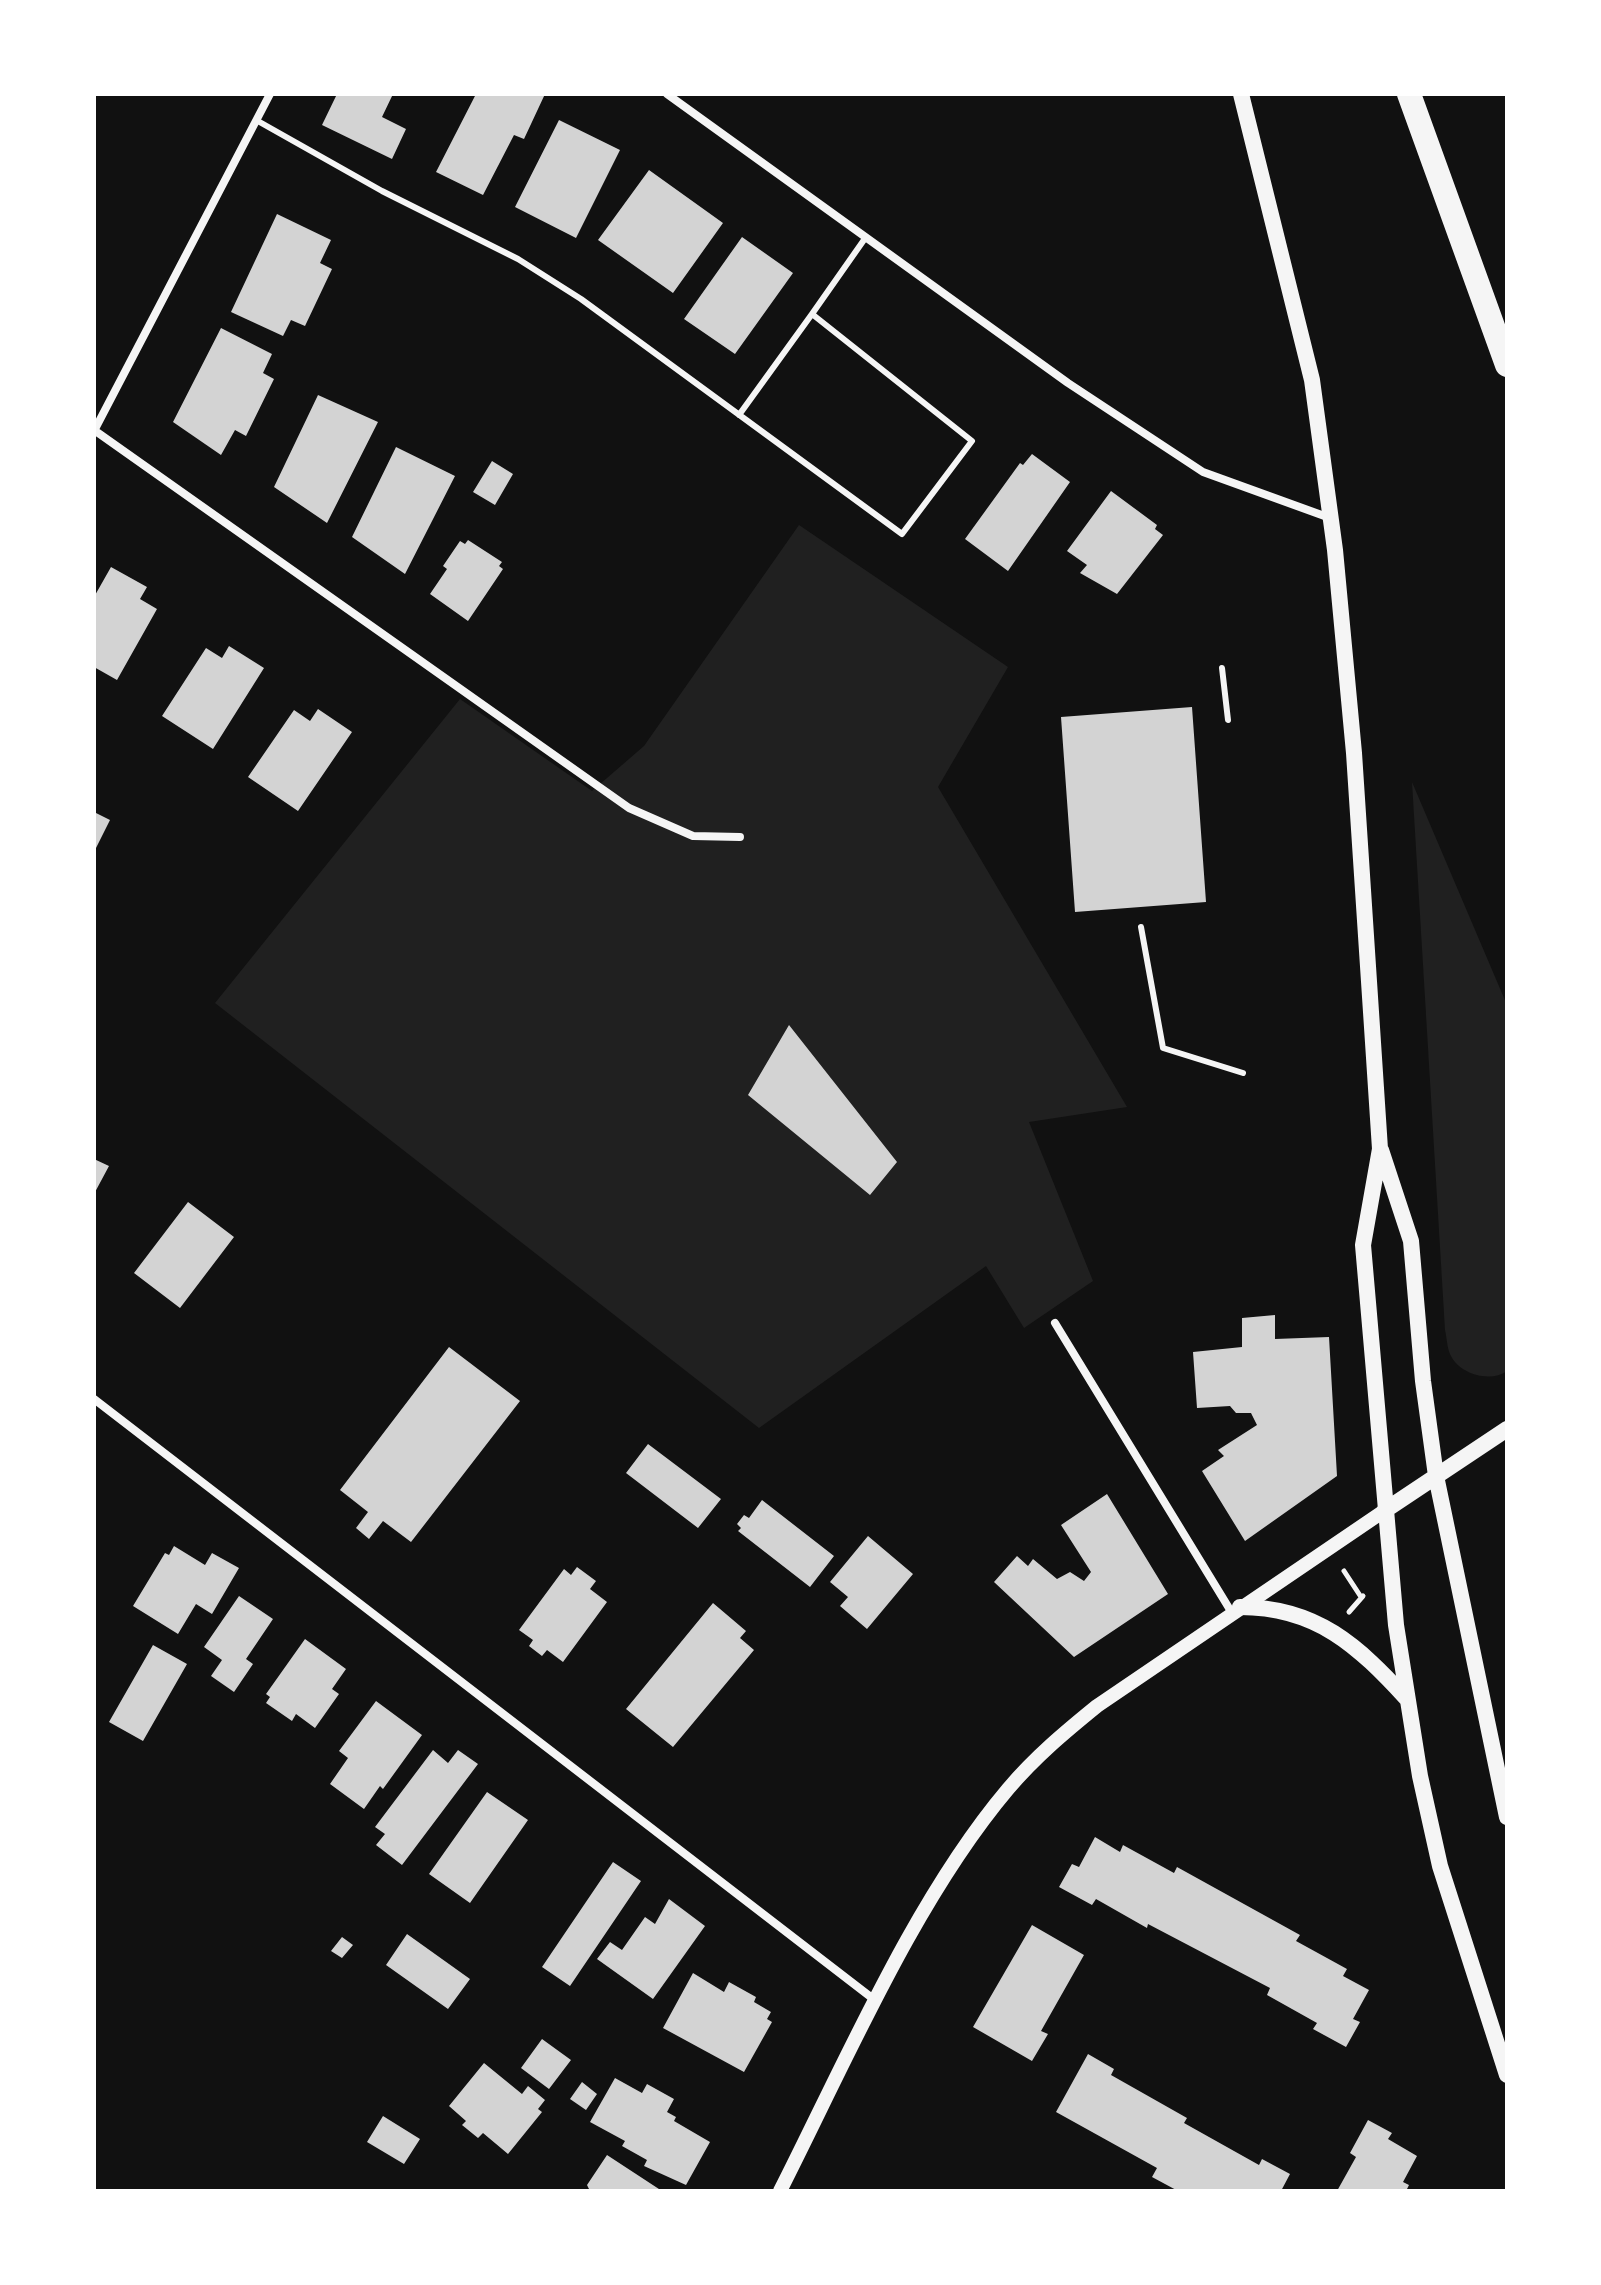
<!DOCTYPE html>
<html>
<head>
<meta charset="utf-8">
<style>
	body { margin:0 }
	#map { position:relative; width:1601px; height:2285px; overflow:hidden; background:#111; font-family:"IBM Plex Sans",sans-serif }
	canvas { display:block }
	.frame { position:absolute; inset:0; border:96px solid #fff; pointer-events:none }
</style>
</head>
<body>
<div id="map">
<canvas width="1601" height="2285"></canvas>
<div class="frame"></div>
</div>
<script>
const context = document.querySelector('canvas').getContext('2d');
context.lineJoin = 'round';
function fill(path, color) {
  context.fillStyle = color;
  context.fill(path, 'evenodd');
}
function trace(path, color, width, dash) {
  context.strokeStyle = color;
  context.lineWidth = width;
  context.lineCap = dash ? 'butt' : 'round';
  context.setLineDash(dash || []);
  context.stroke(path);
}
fill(new Path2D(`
	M799 525 1008 667 938 787 1127 1107 1029 1122 1093 1281 1024 1328 986 1266 759 1428 215 1003 460 699 592 791 644 746Z
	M1412 782 1507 1005V1371C1490 1383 1460 1374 1451 1356 1447 1349 1447 1338 1445 1330Z`), '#202020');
fill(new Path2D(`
	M337 94H393L382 117 406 129 392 159 322 125Z
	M476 94H545L524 139 514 135 483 195 436 172Z
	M559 120 620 150 576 238 515 207Z
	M649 170 723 223 673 293 598 240Z
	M277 214 331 240 320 263 332 269 305 326 291 320 283 336 231 312Z
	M742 237 793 273 735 354 684 319Z
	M221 328 272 354 263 373 274 379 246 436 235 430 221 455 173 422Z
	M318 395 378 422 327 523 274 487Z
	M396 447 455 476 405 574 352 537Z
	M1032 454 1070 482 1008 571 965 539 1020 463 1023 465Z
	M492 461 513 474 495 505 473 492Z
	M1111 491 1157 525 1155 529 1163 535 1117 594 1080 573 1087 565 1067 551Z
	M468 540 502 562 499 566 503 569 468 621 430 594 447 569 443 566 460 541 465 544Z
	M111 567 147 587 140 599 157 609 117 680 94 667V597Z
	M229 646 264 668 213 749 162 716 206 648 222 658Z
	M1192 707 1206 902 1075 912 1061 717Z
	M318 709 352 732 298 811 248 777 294 710 310 721Z
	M94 812 110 820 94 852Z
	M789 1025 897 1162 870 1195 748 1095Z
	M94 1159 109 1166 94 1194Z
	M188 1202 234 1237 180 1308 134 1273Z
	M1275 1315V1339L1329 1337 1337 1476 1245 1541 1202 1471 1224 1456 1218 1450 1257 1425 1251 1413H1236L1230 1406 1197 1408 1193 1352 1242 1347V1318Z
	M449 1347 520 1401 411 1542 383 1521 369 1539 356 1528 368 1512 340 1490Z
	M648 1444 721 1499 698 1528 626 1473Z
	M1107 1494 1168 1594 1074 1657 994 1582 1017 1556 1028 1566 1033 1559 1057 1579 1070 1572 1084 1581 1091 1572 1061 1525Z
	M762 1500 834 1556 810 1587 738 1531 741 1528 737 1524 744 1515 749 1518Z
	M868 1536 913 1574 867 1629 840 1606 848 1597 830 1582Z
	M174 1546 205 1565 212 1553 239 1568 212 1614 196 1604 178 1634 133 1606 165 1553 169 1555Z
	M577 1567 596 1581 590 1589 607 1602 563 1662 547 1650 542 1656 529 1646 533 1640 519 1630 564 1569 571 1575Z
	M239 1596 273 1619 246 1659 253 1664 234 1692 211 1676 222 1660 204 1647Z
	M713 1603 746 1631 740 1638 754 1650 673 1747 626 1709Z
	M305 1639 346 1669 332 1689 339 1694 315 1728 296 1714 292 1721 266 1703 270 1697 266 1694Z
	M153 1645 187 1664 143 1741 109 1722Z
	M376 1701 422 1735 383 1789 380 1786 364 1809 330 1784 348 1758 339 1751Z
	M433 1750 448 1763 458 1750 478 1764 402 1865 376 1845 385 1834 375 1827Z
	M487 1792 528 1820 470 1903 429 1874Z
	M1095 1837 1120 1852 1123 1845 1174 1873 1177 1867 1300 1935 1296 1941 1347 1969 1343 1976 1369 1990 1353 2019 1360 2022 1346 2047 1313 2029 1317 2023 1267 1995 1270 1988 1148 1924 1147 1928 1096 1899 1092 1905 1059 1887 1072 1864 1079 1867Z
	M613 1862 641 1881 570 1986 542 1967Z
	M669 1899 705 1926 653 1999 597 1959 610 1942 622 1950 645 1917 655 1924Z
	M1032 1925 1084 1955 1041 2031 1048 2034 1032 2061 973 2027Z
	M407 1934 470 1979 448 2009 386 1965Z
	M342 1937 353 1945 342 1958 331 1951Z
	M693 1973 724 1992 729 1982 756 1997 754 2002 771 2012 767 2019 772 2022 744 2072 663 2028Z
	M542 2039 571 2060 549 2089 521 2068Z
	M1088 2054 1114 2069 1111 2075 1187 2118 1184 2123 1259 2165 1262 2159 1290 2174 1281 2191H1178L1152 2177 1157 2168 1056 2112Z
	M484 2063 522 2094 528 2086 545 2100 538 2109 542 2112 508 2154 483 2133 478 2138 462 2125 466 2121 449 2106Z
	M615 2078 642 2093 647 2084 674 2099 667 2112 676 2117 674 2121 710 2142 686 2185 644 2166 647 2160 622 2146 625 2141 590 2122Z
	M582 2082 597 2094 586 2110 570 2099Z
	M383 2116 420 2139 404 2164 367 2142Z
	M1368 2120 1392 2133 1388 2139 1417 2156 1403 2182 1409 2185 1406 2191H1337L1356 2157 1350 2153Z
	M607 2155 662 2191H590L587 2185Z`), '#d3d3d3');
trace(new Path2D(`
	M1344 1571 1361 1597
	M1349 1612 1363 1596`), '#f5f5f5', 5);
trace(new Path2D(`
	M256 120 382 191 518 259 581 299 902 534 972 441 812 314 739 415
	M812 314 866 237
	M1222 668 1228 720
	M1141 927 1163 1048 1243 1073`), '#f5f5f5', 6);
trace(new Path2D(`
	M667 94 1068 383 1203 472 1330 518
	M94 430 629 808 693 836 740 837
	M94 431 270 94
	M1055 1323 1232 1613
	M94 1399 876 2001`), '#f5f5f5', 8);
trace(new Path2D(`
	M780 2191C846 2061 915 1899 1008 1789 1035 1757 1065 1732 1097 1706L1384 1511`), '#f5f5f5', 14);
trace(new Path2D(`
	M1241 94 1312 380 1335 550 1354 753 1380 1149 1363 1245 1396 1625 1420 1776 1440 1866 1507 2075
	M1381 1150 1411 1241 1423 1381 1436 1476 1507 1817
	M1384 1511 1507 1429
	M1240 1607C1317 1607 1358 1646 1407 1699`), '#f5f5f5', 16);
trace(new Path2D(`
	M1409 94 1507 365`), '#f5f5f5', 24);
</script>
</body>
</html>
